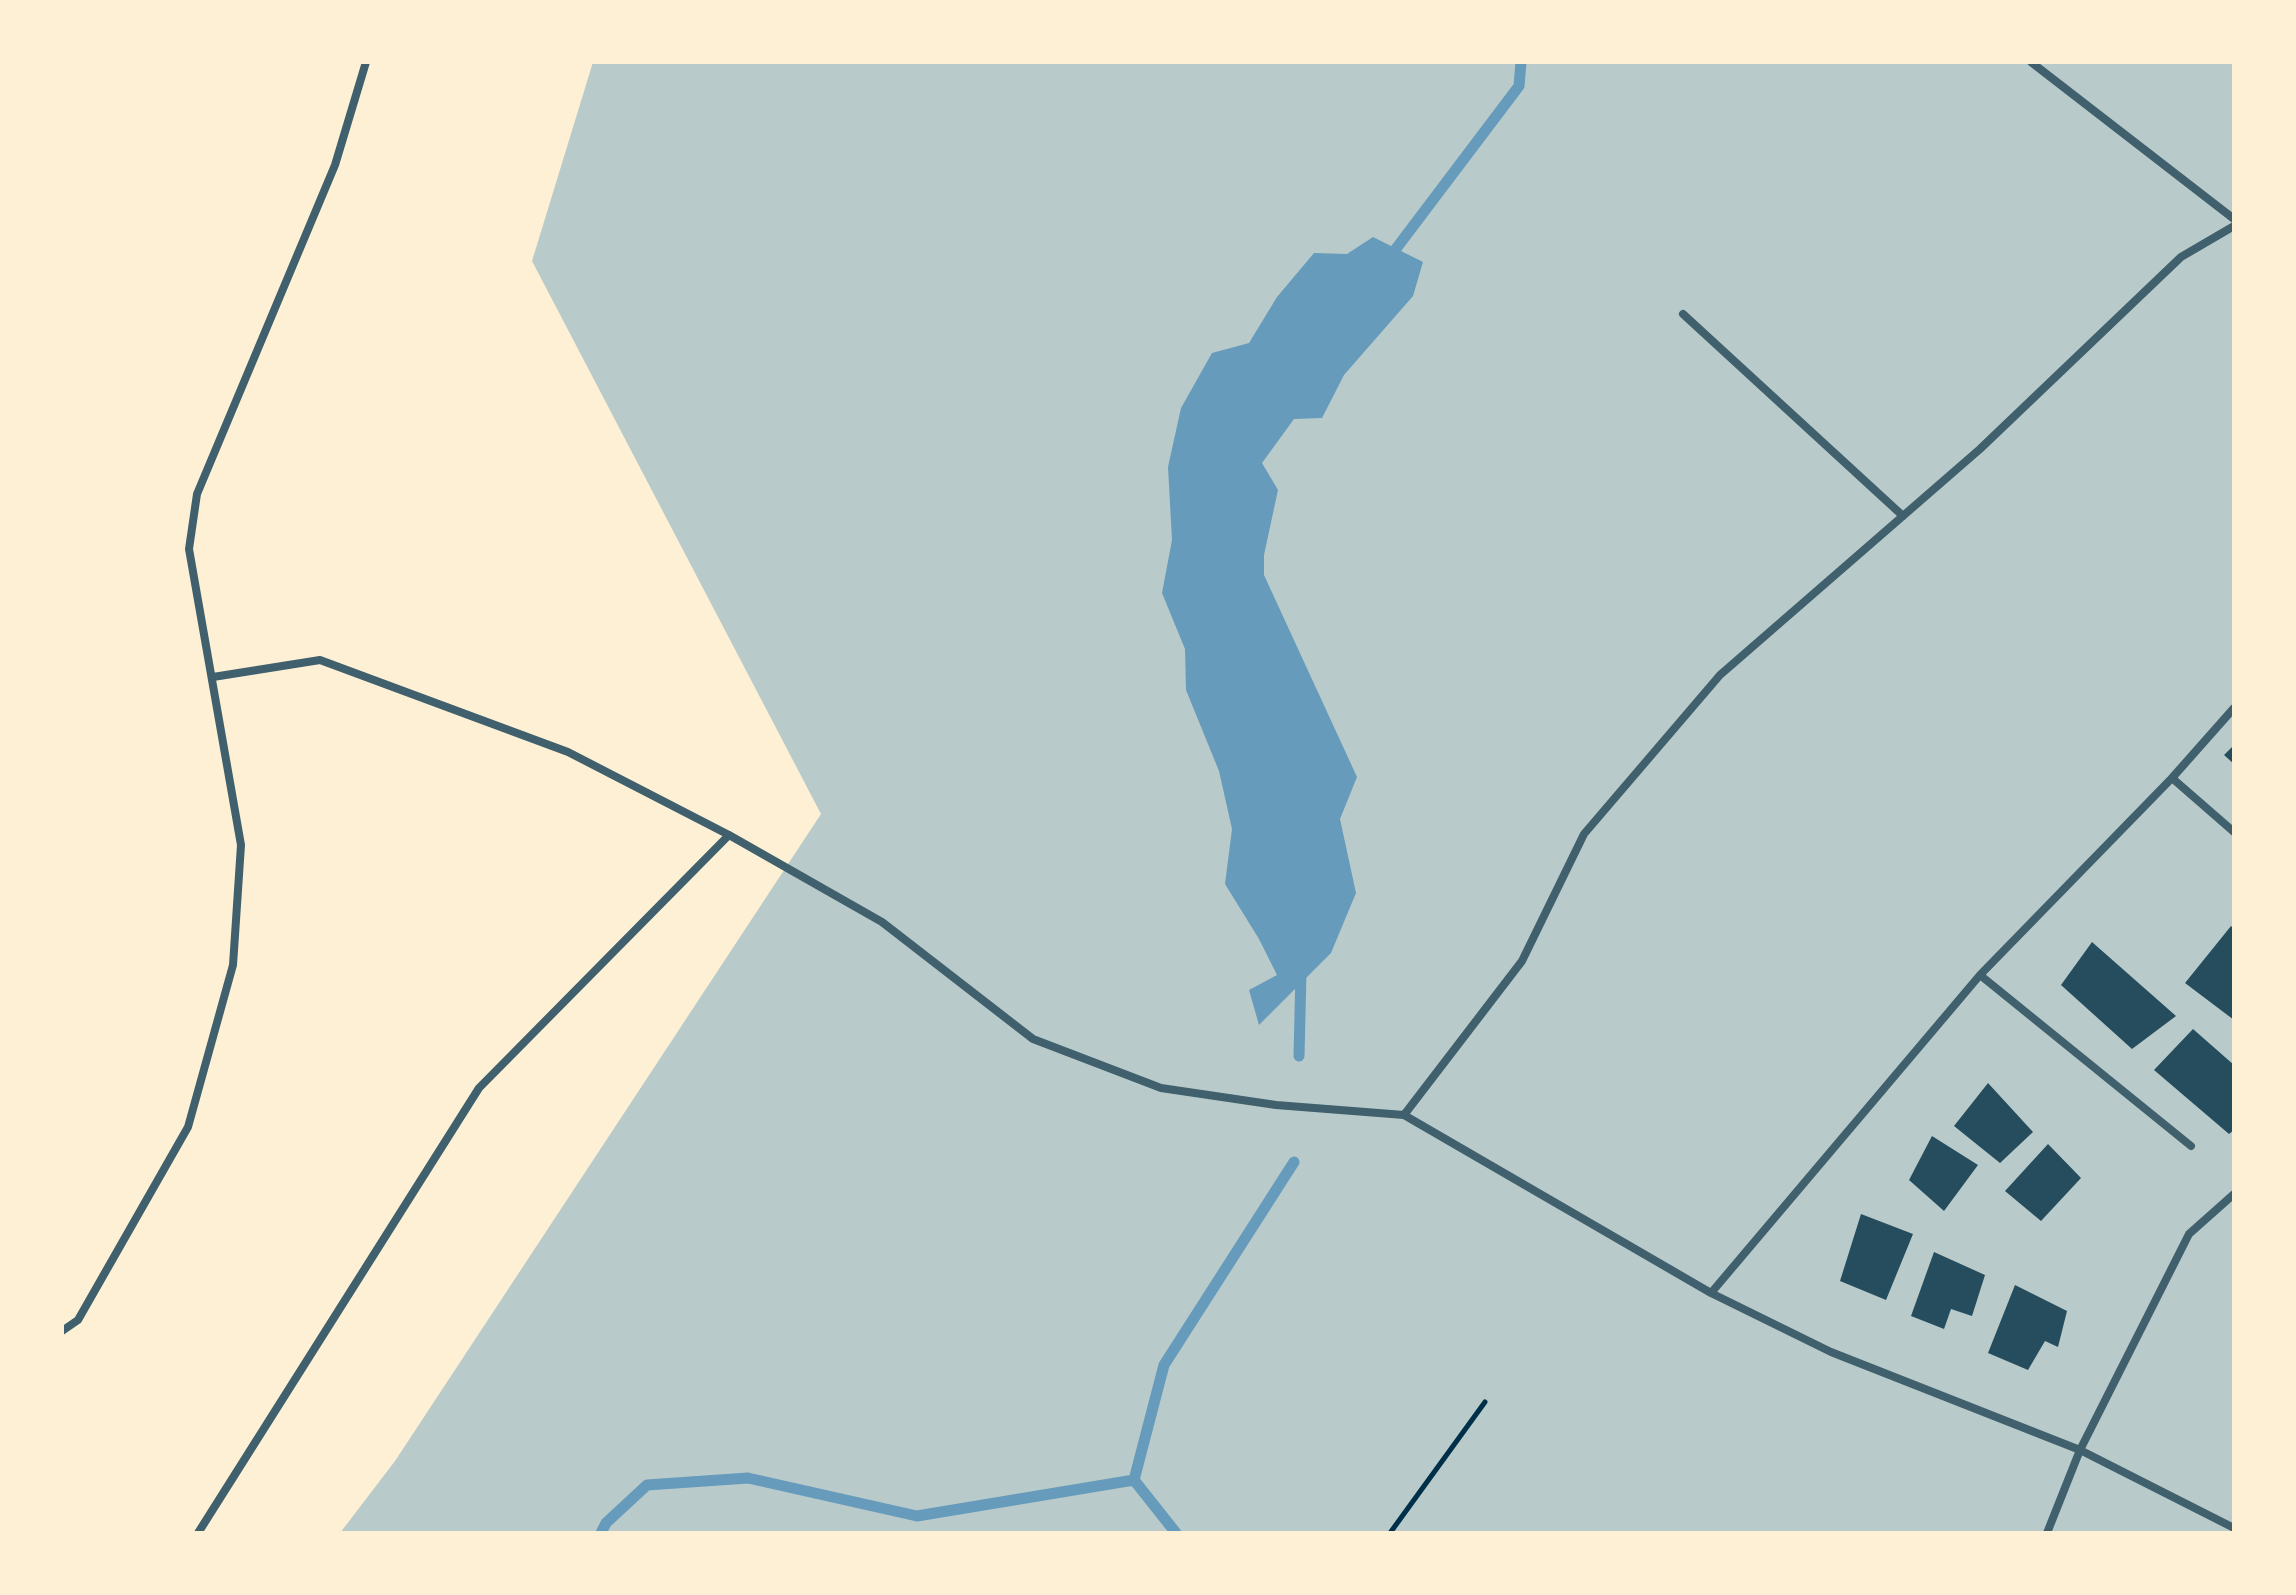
<!DOCTYPE html>
<html>
<head>
<meta charset="utf-8">
<style>
	body { margin:0 }
	#map { position:relative; width:2296px; height:1595px; overflow:hidden; background:#fdf0d5; font-family:Cabin,sans-serif }
	canvas { display:block }
	.frame { position:absolute; inset:0; border:64px solid #fdf0d5; pointer-events:none }
</style>
</head>
<body>
<div id="map">
<canvas width="2296" height="1595"></canvas>
<div class="frame"></div>
</div>
<script>
const context = document.querySelector('canvas').getContext('2d');
context.lineJoin = 'round';
function fill(path, color) {
  context.fillStyle = color;
  context.fill(path, 'evenodd');
}
function trace(path, color, width, dash) {
  context.strokeStyle = color;
  context.lineWidth = width;
  context.lineCap = dash ? 'butt' : 'round';
  context.setLineDash(dash || []);
  context.stroke(path);
}
fill(new Path2D(`
	M593 62H2234V1533H340L395 1461 821 814 532 261Z`), '#b9caca');
fill(new Path2D(`
	M1373 237 1423 262 1413 296 1344 375 1322 418 1294 419 1262 463 1278 490 1264 555V575L1357 777 1340 819 1356 893 1331 953 1259 1025 1249 990 1277 975 1259 939 1225 884 1232 829 1219 771 1186 690 1185 649 1162 593 1172 540 1168 467 1181 408 1212 353 1249 343 1277 297 1314 253 1347 254Z`), '#669bbc');
trace(new Path2D(`
	M1389 258 1519 86 1521 62
	M1299 1056 1301 972
	M1134 1480 1164 1365 1294 1162
	M1134 1480 1176 1533
	M601 1533 606 1523 647 1485 748 1478 917 1516 1134 1480`), '#669bbc', 11);
fill(new Path2D(`
	M2234 745V764L2224 755Z
	M2231 926 2234 929V1020L2185 983Z
	M2092 942 2176 1016 2132 1049 2061 985Z
	M2193 1029 2234 1065V1130L2229 1134 2154 1070Z
	M1988 1083 2033 1132 2000 1163 1954 1126Z
	M1932 1136 1978 1165 1944 1211 1909 1180Z
	M2048 1144 2081 1178 2041 1221 2005 1191Z
	M1861 1214 1913 1234 1886 1300 1840 1281Z
	M1934 1252 1985 1275 1972 1316 1951 1309 1944 1329 1911 1316Z
	M2015 1285 2067 1311 2058 1347 2045 1341 2028 1370 1988 1353Z`), '#264d5e');
trace(new Path2D(`
	M1390 1533 1485 1402`), '#003049', 5);
trace(new Path2D(`
	M2031 62 2234 219
	M1683 314 1903 516
	M213 677 320 660 568 752 729 835 882 922 1033 1039 1161 1088 1276 1105 1404 1115 1711 1293 1831 1352 2080 1450 2234 1528
	M2172 778 2234 832
	M1980 975 2191 1146
	M1404 1115 1522 961 1584 834 1720 675 1980 449 2181 257 2234 226
	M1711 1293 1980 975 2172 778 2234 708
	M62 1331 78 1320 188 1127 233 965 241 845 189 549 197 494 335 165 366 62
	M198 1533 479 1088 729 835
	M2047 1533 2080 1450 2189 1234 2234 1194`), '#3f606c', 8);
</script>
</body>
</html>
